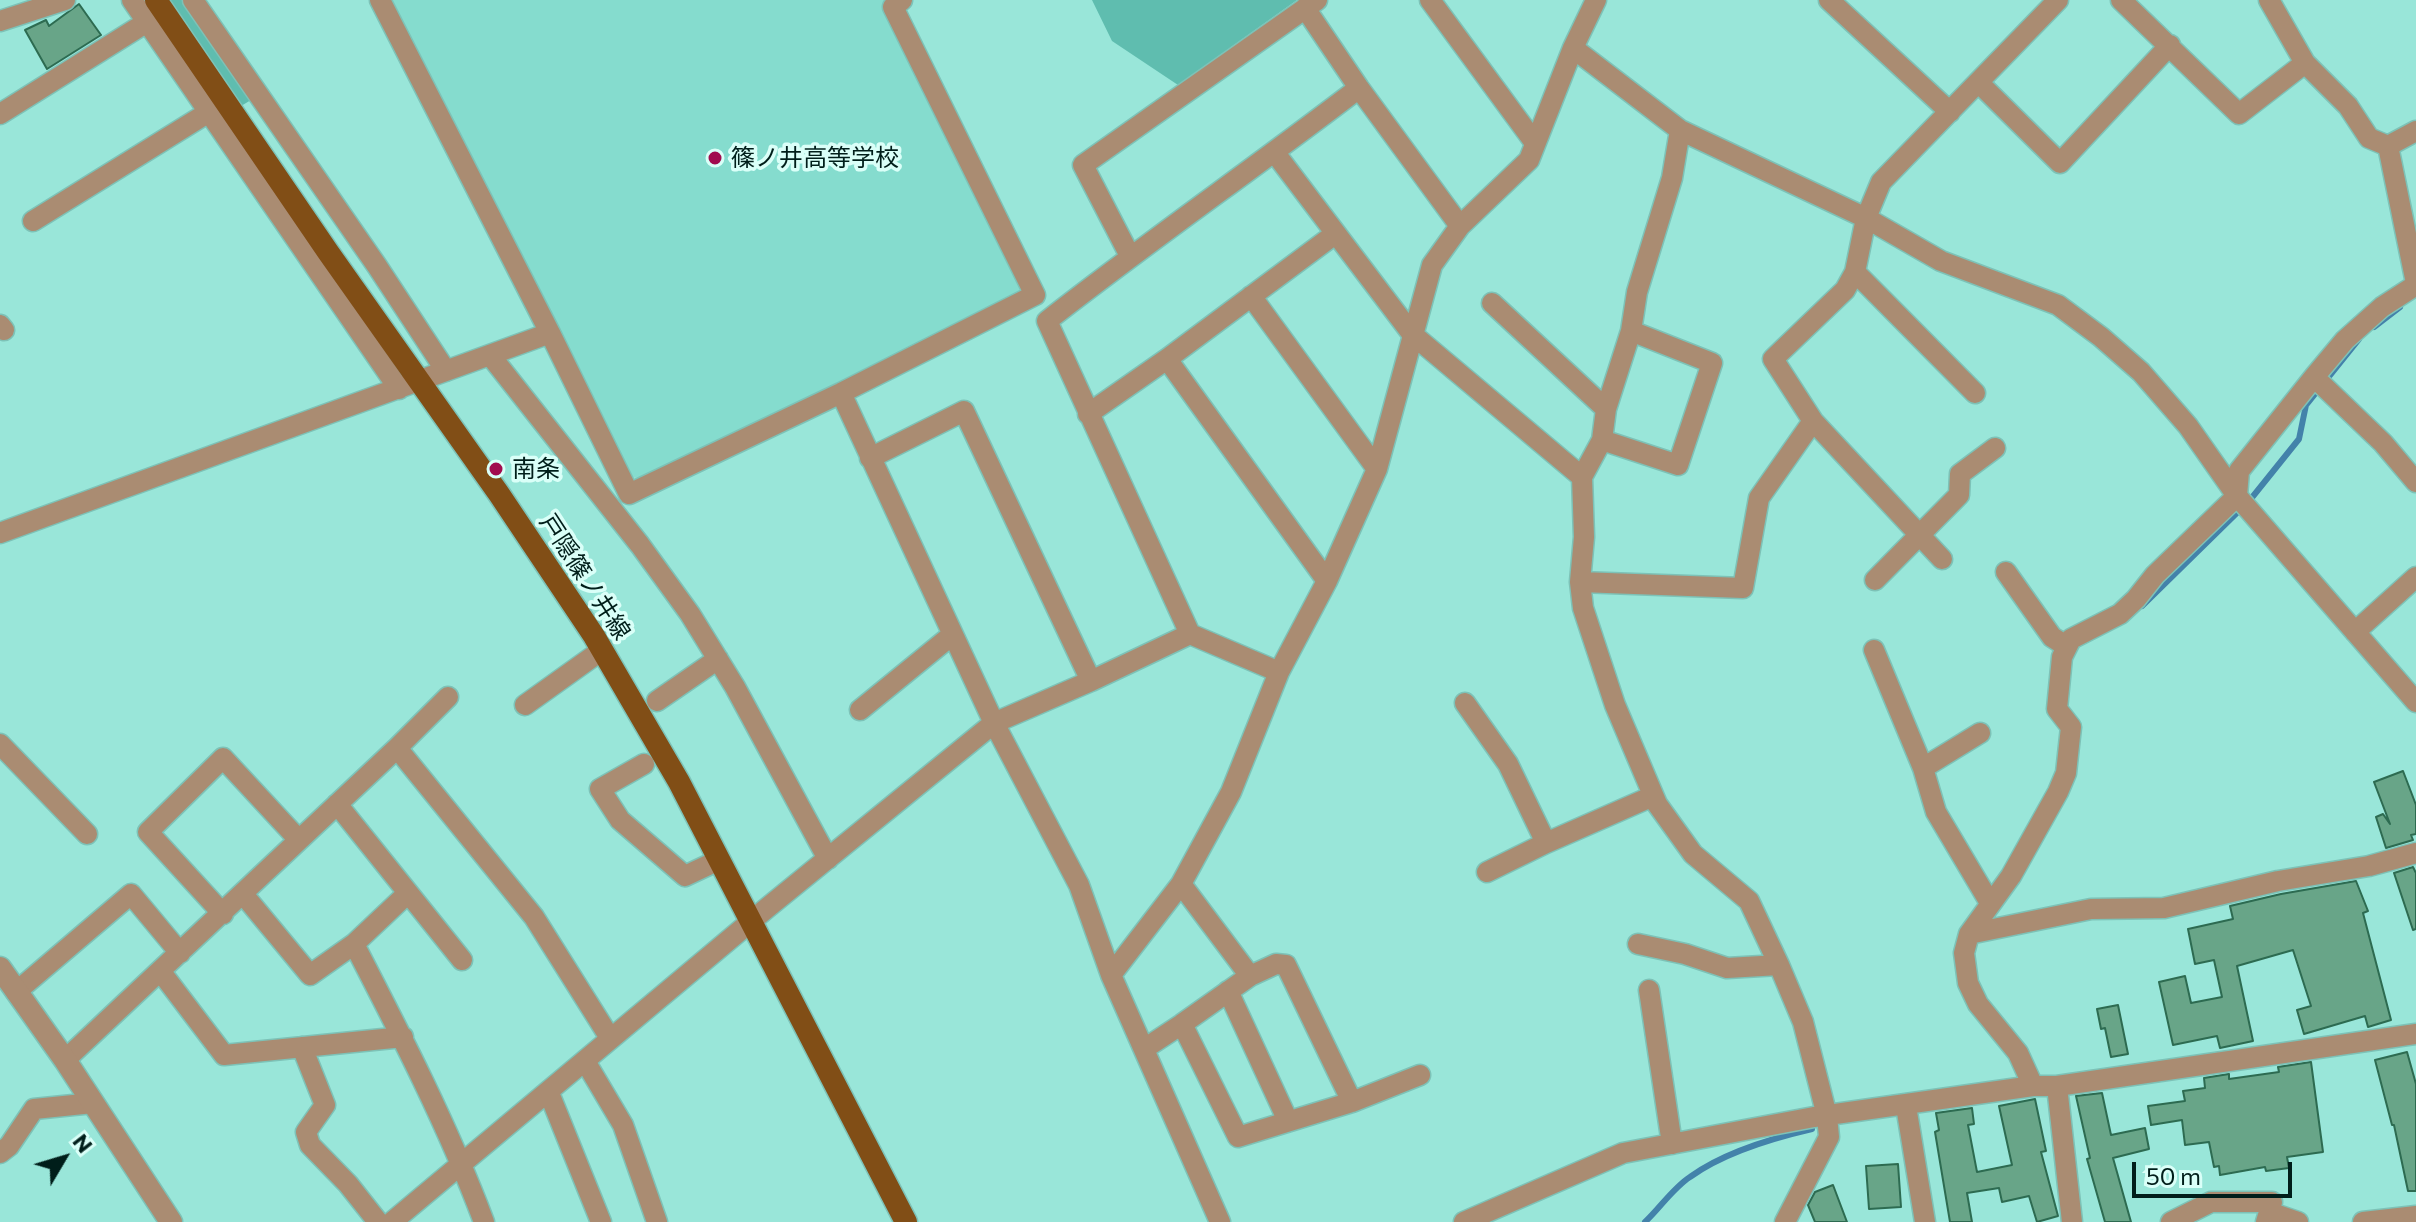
<!DOCTYPE html>
<html>
<head>
<meta charset="utf-8">
<style>
	body { margin:0 }
	#map { position:relative; width:2416px; height:1222px; overflow:hidden; background:#99e6d9; font-family:Commissioner,sans-serif }
	canvas { display:block }
	.north { position:absolute; left:24px; top:1118px; width:80px; height:80px; -webkit-text-stroke:6px #dafff8; paint-order:stroke; rotate:52deg; font-size:22px; font-weight:700; line-height:32px; text-align:center; color:#001e1a }
	.north::after { content:''; display:block; margin:auto; width:28px; height:36px; background:#001e1a; clip-path:polygon(50% 0,100% 100%,50% 72%,0 100%) }
	.scale { position:absolute; left:2132px; top:1162px; width:160px; height:36px; box-sizing:border-box; border:4px solid #001e1a; border-top:0; padding-left:10px; font-size:24px; line-height:28px; white-space:nowrap; color:#001e1a; -webkit-text-stroke:6px #dafff8; paint-order:stroke }
</style>
</head>
<body>
<div id="map">
<canvas width="2416" height="1222"></canvas>
<div class="north">N</div>
<div class="scale">50 m</div>
</div>
<script>
const context = document.querySelector('canvas').getContext('2d');
context.lineJoin = 'round';
function fill(path, color) {
  context.fillStyle = color;
  context.fill(path, 'evenodd');
}
function trace(path, color, width, dash) {
  context.strokeStyle = color;
  context.lineWidth = width;
  context.lineCap = dash ? 'butt' : 'round';
  context.setLineDash(dash || []);
  context.stroke(path);
}
function drawText(font, color, halo, rows, align = 'center') {
  context.font = font + ' Commissioner,"Noto Sans JP",sans-serif';
  context.lineWidth = 7;
  context.setLineDash([]);
  context.textBaseline = 'middle';
  context.strokeStyle = halo;
  context.fillStyle = color;
  for (const [text, x, y, turn = 0] of rows) {
    context.save();
    context.translate(x, y);
    context.rotate((+turn || 0) * Math.PI / 180);
    context.textAlign = isNaN(turn) ? turn : align;
    if (halo) context.strokeText(text, 0, 0);
    context.fillText(text, 0, 0);
    context.restore();
  }
}
fill(new Path2D(`
	M392 0H887L883 3 895 31 1026 286 1023 297 640 478 629 477Z`), '#85dcce');
fill(new Path2D(`
	M146 0H182L251 100 221 118Z
	M1092 0H1297L1178 85 1112 41Z`), '#5fbdaf');
trace(new Path2D(`
	M2374 327 2400 307
	M2142 606 2250 500 2299 439 2306 405 2359 339
	M1645 1222C1660 1208 1673 1188 1690 1177 1723 1153 1773 1138 1812 1129`), '#4382aa', 6);
const building = new Path2D(`
	M79 4 101 35 47 69 25 30 46 20 49 26Z
	M2403 771 2416 805V834L2411 835 2413 840 2386 848 2376 817 2383 814 2390 824 2374 782Z
	M2413 867 2416 873V929L2413 930 2394 873Z
	M2356 881 2368 911 2363 913 2391 1020 2368 1027 2365 1016 2304 1034 2297 1010 2311 1006 2293 950 2237 966 2253 1041 2220 1048 2217 1036 2173 1045 2159 982 2185 976 2191 1003 2222 997 2214 960 2195 964 2188 929 2233 919 2230 906 2281 894Z
	M2118 1005 2128 1054 2111 1057 2105 1028 2101 1029 2097 1009Z
	M2407 1052 2416 1084V1191H2408L2394 1125H2392L2375 1060Z
	M2311 1062 2323 1152 2287 1157 2289 1168 2266 1171 2265 1167 2220 1175 2219 1166 2214 1167 2209 1142 2185 1145 2182 1120 2151 1125 2148 1106 2185 1101 2183 1091 2205 1088 2204 1078 2229 1074V1079L2279 1072 2278 1067Z
	M2102 1093 2111 1135 2145 1128 2149 1149 2113 1158 2131 1222H2105L2087 1159 2090 1158 2076 1096Z
	M2035 1099 2046 1151 2041 1152 2058 1216 2037 1222 2029 1196 2002 1202 1999 1188 1967 1193 1972 1222H1950L1935 1132 1939 1130 1936 1113 1972 1108 1974 1124 1968 1125 1977 1172 2012 1165 1999 1106Z
	M1898 1164 1901 1207 1869 1209 1866 1166Z
	M1833 1185 1847 1222H1815L1808 1205 1815 1192Z`);
fill(building, '#68a588');
trace(building, '#2d6b51', 2);
const minor = new Path2D(`
	M132 0 399 389
	M193 0 377 266 446 371
	M380 0 550 333
	M1430 0 1535 143
	M1829 0 1950 112
	M2121 0 2239 114 2305 63
	M2269 0 2305 63 2348 106 2369 138 2388 146
	M1305 8 1359 88 1460 226
	M0 21 65 0
	M1573 48 1680 130 1866 218 1941 261 2058 305 2101 337 2141 372 2188 426 2237 496 2155 575 2136 599 2120 614 2071 639 2062 657 2057 709 2071 727 2066 773 2058 792 2011 876 1969 934 1964 953 1968 983 1978 1004 2018 1053 2033 1086
	M1979 83 2060 163 2170 45
	M0 114 147 22
	M1680 130 1672 178 1637 292 1631 331 1606 409 1602 440 1582 477 1584 537 1580 582 1583 608 1615 705 1657 804 1693 854 1749 901 1779 965 1803 1022 1827 1116 1829 1137 1785 1222
	M2388 146 2416 283
	M2388 146 2416 131
	M1275 153 1412 334 1582 477
	M33 221 209 112
	M1130 256 1083 165 1317 0
	M1855 272 1975 393
	M2416 285 2382 307 2345 340 2314 377 2239 471 2237 496 2416 702
	M1251 296 1377 469
	M1492 303 1606 409
	M0 325 4 330
	M490 355 640 545 690 614 735 687 828 859
	M1167 359 1327 581
	M2314 377 2383 443 2416 482
	M841 393 994 723 1079 885 1111 975 1220 1222
	M1088 414 1167 359 1335 234
	M1602 440 1678 465 1712 363 1631 331
	M870 458 964 411 1091 681
	M0 533 550 333 629 494 841 393 1035 295 893 7 902 0
	M1942 559 1813 421 1773 359 1845 290 1855 272 1866 218 1881 182 2058 0
	M2006 572 2052 637 2066 646
	M1875 580 1959 495 1960 474 1995 448
	M1580 582 1743 588 1759 498 1813 421
	M2355 632 2416 577
	M1190 634 1047 321C1149 241 1256 167 1359 88
	M1874 650 1923 768 1936 812 1990 903
	M657 701 718 659
	M1465 703 1508 764 1546 843
	M525 705 602 650
	M860 710 952 635
	M0 744 87 834
	M397 748 448 697
	M644 764 600 789 620 820 685 876 719 860
	M1923 768 1980 733
	M337 804 462 960
	M1487 872 1546 843 1653 796
	M1181 884 1250 976 1182 1024 1238 1137 1352 1102 1420 1075
	M243 894 310 975 354 944 408 893
	M223 914 148 832 223 758 299 840
	M1969 934 2091 909 2164 908 2278 881 2369 866 2416 853
	M354 944C401 1035 448 1126 484 1222
	M1638 944 1685 954 1727 968 1779 965
	M161 972 224 1055 403 1037
	M1111 975 1181 884 1231 792 1279 672 1327 581 1377 469 1432 265 1460 226 1529 160 1573 48 1596 0
	M1250 976 1276 964 1286 965 1352 1102
	M1649 990 1672 1144
	M1228 991 1288 1121
	M16 992 131 894 180 953
	M302 1047 325 1105 306 1132 310 1145 348 1184 378 1222
	M1144 1049 1182 1024
	M65 1060 397 748 534 917 610 1038
	M585 1061 623 1125 657 1222
	M2057 1086 2072 1222
	M549 1093 601 1222
	M1906 1106 1925 1222
	M0 1153 9 1146 34 1109 93 1103
	M2269 1212 2298 1222
	M392 1222 767 908 994 723 1091 681 1190 634 1279 672
	M1464 1222 1623 1153 1814 1117 2033 1086H2057L2416 1034
	M2171 1222 2211 1202H2272L2266 1222
	M2363 1222 2416 1216`);
const tertiary = new Path2D(`
	M0 968 65 1060 171 1222`);
const primary = new Path2D(`
	M156 0 328 252 499 494 594 636 679 782 906 1222`);
trace(minor, '#7dc2b7', 23);
trace(tertiary, '#7dc2b7', 25);
trace(primary, '#7dc2b7', 25);
trace(minor, '#aa8c72', 20);
trace(tertiary, '#aa8c72', 22);
trace(primary, '#814e16', 22);
for (const [x, y, r, color] of [
	[715,158,8,"#a10b4e"],
	[496,469,8,"#a10b4e"]
]) {
  const dot = new Path2D();
  dot.arc(x, y, r, 0, 2 * Math.PI);
  context.fillStyle = color;
  context.fill(dot);
  trace(dot, '#dafff8', 3);
}
drawText('24px', '#001e1a', '#dafff8', [
	["篠ノ井高等学校",731,158],
	["南条",512,469]
], 'left');
drawText('24px', '#001e1a', '#dafff8', [
	["戸隠篠ノ井線",585,577,57]
]);
</script>
</body>
</html>
